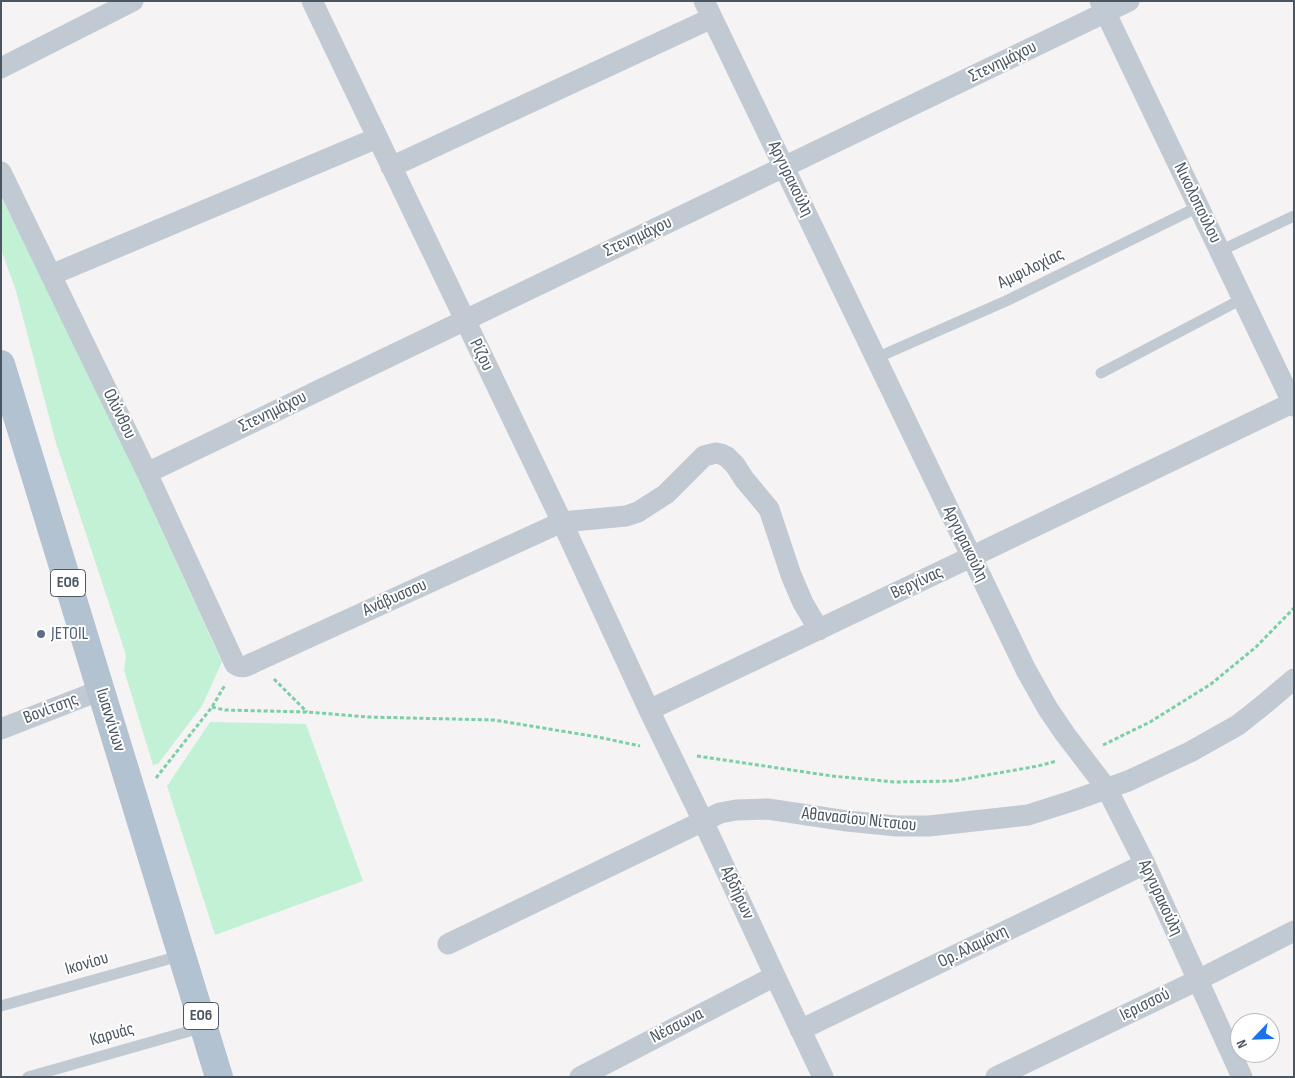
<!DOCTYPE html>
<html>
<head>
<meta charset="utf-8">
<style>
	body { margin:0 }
	#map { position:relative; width:1295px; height:1078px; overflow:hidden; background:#f5f3f3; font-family:"Sofia Sans Condensed",sans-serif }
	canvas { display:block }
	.frame { position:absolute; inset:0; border:2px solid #4a5661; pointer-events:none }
	.north { position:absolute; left:1230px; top:1013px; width:50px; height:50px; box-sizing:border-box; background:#fff; border:1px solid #b7bbc0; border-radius:50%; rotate:246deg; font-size:14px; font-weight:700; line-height:20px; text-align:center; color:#4a5661 }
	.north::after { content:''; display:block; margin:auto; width:18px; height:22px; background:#1a73e8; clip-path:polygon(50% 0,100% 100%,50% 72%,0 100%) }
</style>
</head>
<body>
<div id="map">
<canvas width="1295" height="1078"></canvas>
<div class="frame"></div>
<div class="north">N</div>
</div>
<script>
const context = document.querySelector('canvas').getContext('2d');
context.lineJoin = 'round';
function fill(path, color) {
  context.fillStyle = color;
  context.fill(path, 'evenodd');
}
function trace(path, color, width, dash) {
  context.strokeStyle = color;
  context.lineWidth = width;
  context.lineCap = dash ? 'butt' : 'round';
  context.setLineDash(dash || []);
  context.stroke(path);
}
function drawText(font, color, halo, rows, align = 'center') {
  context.font = font + ' "Sofia Sans Condensed",sans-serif';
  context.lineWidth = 4;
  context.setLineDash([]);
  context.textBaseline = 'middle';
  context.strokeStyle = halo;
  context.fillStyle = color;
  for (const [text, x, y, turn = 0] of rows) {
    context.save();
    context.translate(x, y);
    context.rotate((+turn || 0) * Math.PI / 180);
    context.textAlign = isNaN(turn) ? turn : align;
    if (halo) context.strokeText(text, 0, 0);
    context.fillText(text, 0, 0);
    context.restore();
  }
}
fill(new Path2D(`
	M1 197 73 341 109 415 222 662 202 706 158 764 153 765 124 670 126 655 56 443 16 291 1 249Z
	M210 722 306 724 363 881 215 935 167 786Z`), '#c3f1d5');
trace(new Path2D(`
	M274 679 307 712
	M212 707 225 710 307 712 368 717 494 720 598 737 640 746
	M1103 745 1150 722 1211 684 1256 647 1294 608
	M697 756 832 776 895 782 953 781 1038 766 1057 761
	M156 778 212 707 225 685`), '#7ad0a6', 3, [4, 2.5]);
trace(new Path2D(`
	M1220 251 1294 216
	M876 358 1006 301 1198 207
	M1101 373 1242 299
	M1 1006 183 955
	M28 1077 204 1027`), '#c1cad2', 11);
trace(new Path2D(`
	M312 1 562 522 649 710 703 821 775 976 823 1077
	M704 1 1026 670 1048 709 1065 734 1107 789 1145 864 1242 1077
	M1100 1 1294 406
	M1 68 133 1
	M391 167 712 18
	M1 172 147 473 235 664C242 670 248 665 255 662L562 522 626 516 638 512 666 494 704 456 716 453 721 454 727 457 735 465 744 479 769 509 791 575 803 603 819 630
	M51 275 377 138
	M147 473 1129 1
	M649 710 971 557 1292 403
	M1 729 101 690
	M448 944 720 813 736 810 768 809 847 821 897 826H929L1028 815 1072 801 1128 781 1190 752 1238 725 1262 706 1294 679
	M800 1030 1145 864
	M580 1077 775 976
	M996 1077 1198 980 1294 931`), '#c1cad2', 21);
trace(new Path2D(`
	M1 364 219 1077`), '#b3c2d1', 28);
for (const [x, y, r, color] of [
	[41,634,5,"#5c6f8a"]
]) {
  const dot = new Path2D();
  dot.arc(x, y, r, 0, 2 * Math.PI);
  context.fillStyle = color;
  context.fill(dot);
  trace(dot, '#fff', 2);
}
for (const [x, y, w] of [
	[68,583,35],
	[201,1016,35]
]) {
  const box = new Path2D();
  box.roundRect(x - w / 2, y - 13.5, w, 27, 4);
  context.fillStyle = '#fff';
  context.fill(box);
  trace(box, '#4a5661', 1);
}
drawText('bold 16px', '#4a5661', null, [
	["ΕΟ6",68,583],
	["ΕΟ6",201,1016]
]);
drawText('18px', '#4a5661', '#fff', [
	["Στενημάχου",1003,62,-26],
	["Αργυρακούλη",790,179,64],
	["Νικολοπούλου",1197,203,64],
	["Στενημάχου",638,237,-25],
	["Αμφιλοχίας",1031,269,-26],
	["Ρίζου",481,355,64],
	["Στενημάχου",273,412,-26],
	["Ολύνθου",119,414,64],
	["Αργυρακούλη",965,544,64],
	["Βεργίνας",917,583,-25],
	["Ανάβυσσου",395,598,-24],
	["Βονίτσης",51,709,-21],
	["Ιωαννίνων",110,720,73],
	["Αθανασίου Νίτσιου",859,820,6],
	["Αβδήρων",737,893,65],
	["Αργυρακούλη",1160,898,65],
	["Ορ. Αλαμάνη",973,947,-26],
	["Ικονίου",87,964,-16],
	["Ιερισσού",1145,1005,-26],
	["Νέσσωνα",677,1026,-27],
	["Καρυάς",112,1035,-16]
]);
drawText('18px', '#4e5e75', '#fff', [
	["JETOIL",51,634]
], 'left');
</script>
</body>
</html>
